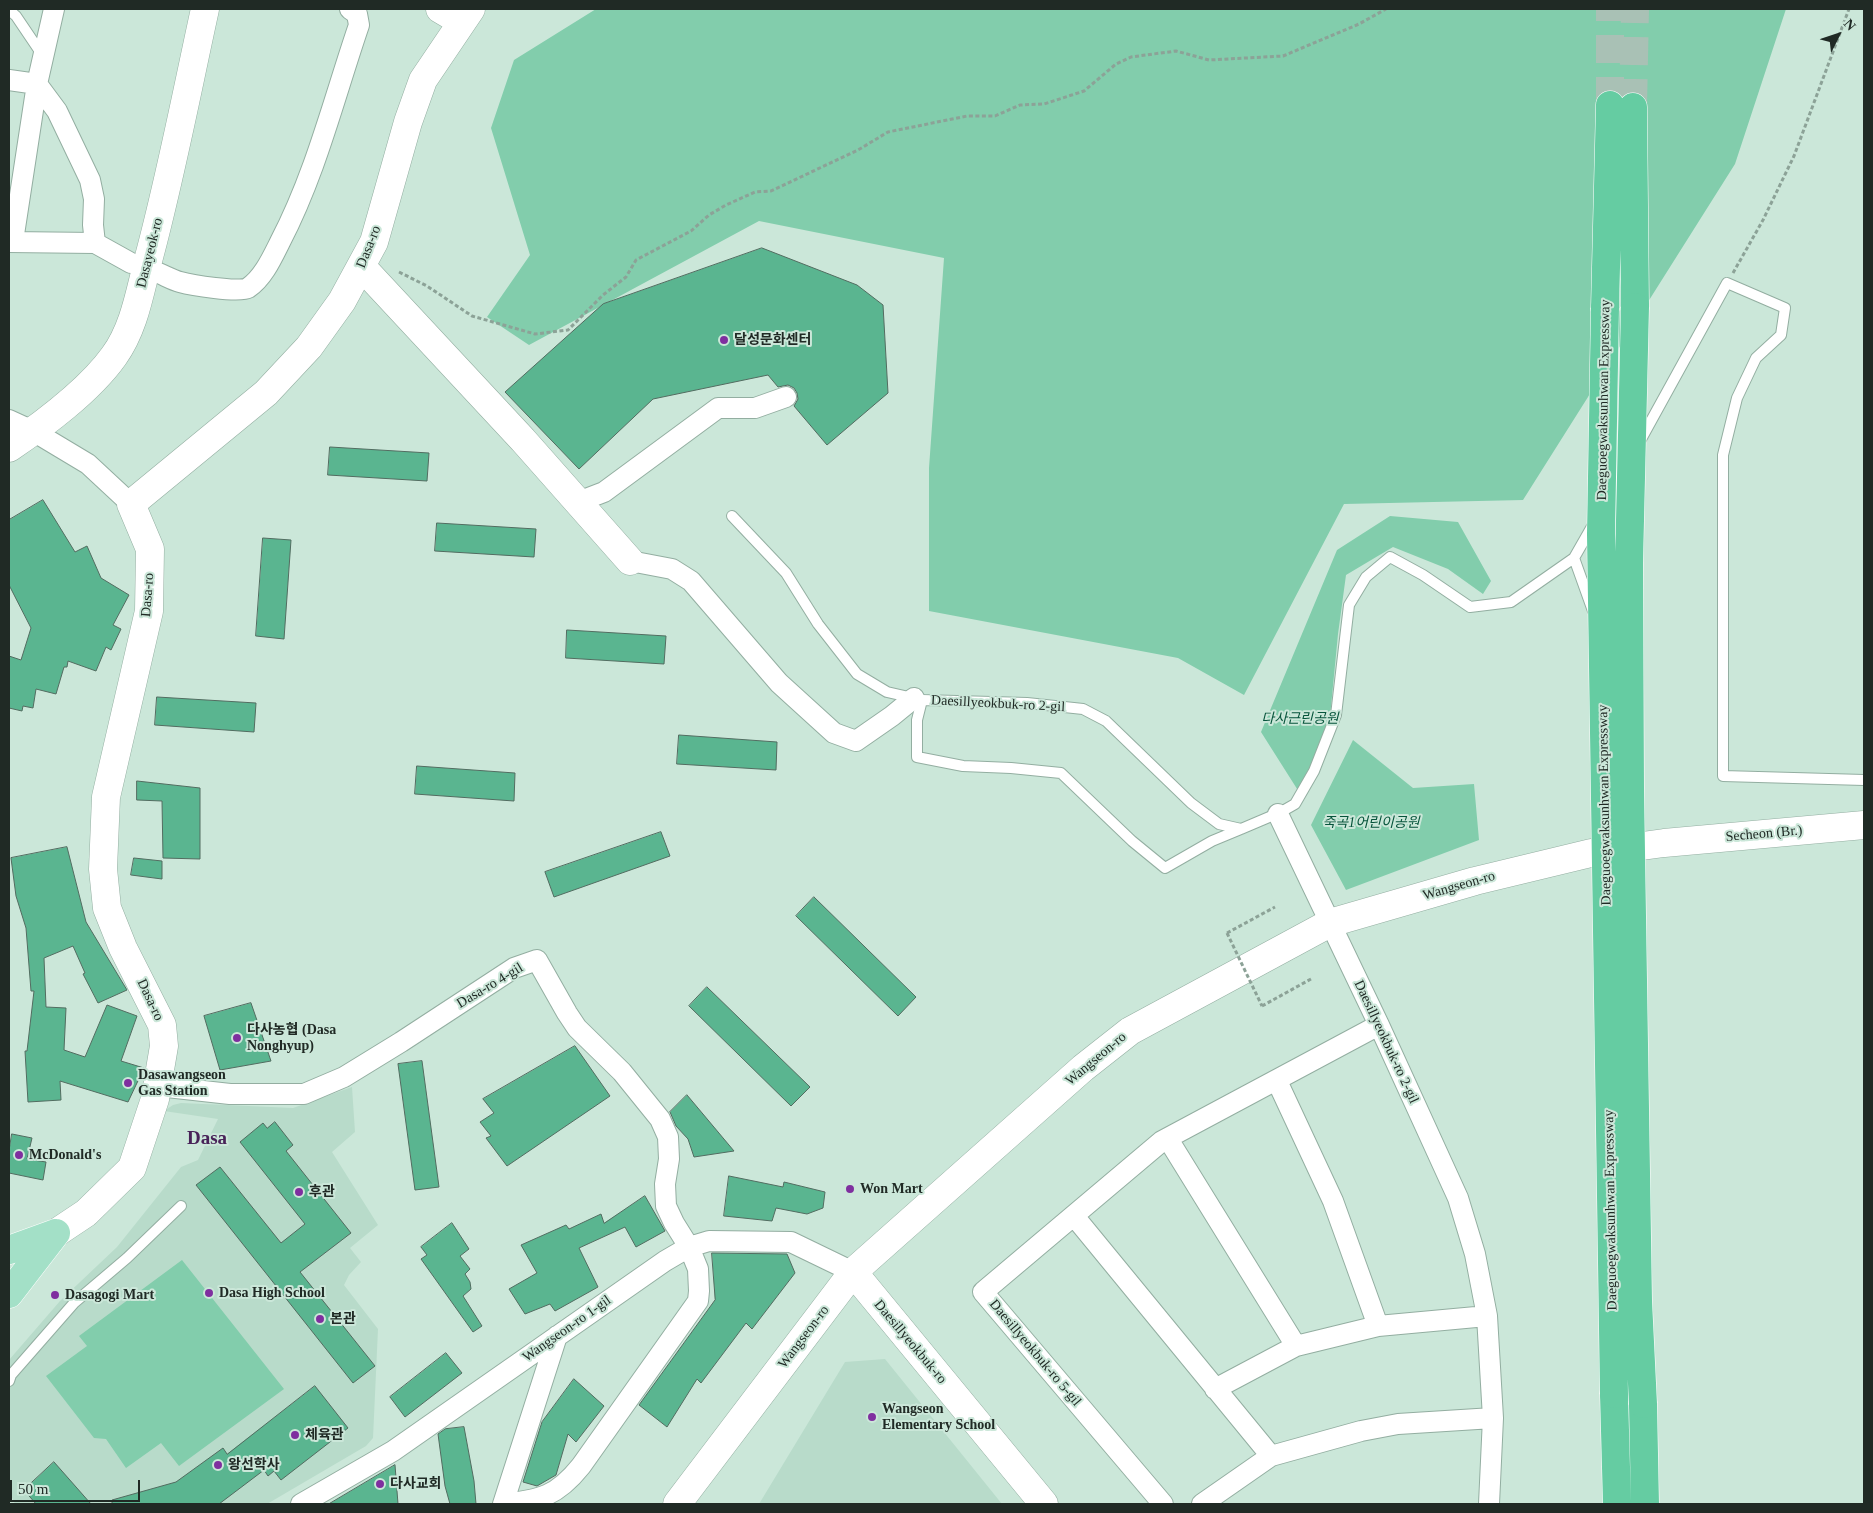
<!DOCTYPE html>
<html>
<head>
<meta charset="utf-8">
<style>
	body { margin:0 }
	#map { position:relative; width:1873px; height:1513px; overflow:hidden; background:#cbe7d9; font-family:"Times New Roman",serif }
	canvas { display:block }
	.frame { position:absolute; inset:0; border:10px solid #202a25; pointer-events:none }
	.north { position:absolute; left:1813px; top:10px; width:50px; height:50px; -webkit-text-stroke:4px #cbe7d9; paint-order:stroke; rotate:49deg; font-size:14px; font-weight:700; line-height:20px; text-align:center; color:#202a25 }
	.north::after { content:''; display:block; margin:auto; width:18px; height:22px; background:#202a25; clip-path:polygon(50% 0,100% 100%,50% 72%,0 100%) }
	.scale { position:absolute; left:10px; top:1480px; width:130px; height:22px; box-sizing:border-box; border:2px solid #202a25; border-top:0; padding-left:6px; font-size:15px; line-height:18px; white-space:nowrap; color:#202a25; -webkit-text-stroke:4px #cbe7d9; paint-order:stroke }
</style>
</head>
<body>
<div id="map">
<canvas width="1873" height="1513"></canvas>
<div class="frame"></div>
<div class="north">N</div>
<div class="scale">50 m</div>
</div>
<script>
const context = document.querySelector('canvas').getContext('2d');
context.lineJoin = 'round';
function fill(path, color) {
  context.fillStyle = color;
  context.fill(path, 'evenodd');
}
function trace(path, color, width, dash) {
  context.strokeStyle = color;
  context.lineWidth = width;
  context.lineCap = dash ? 'butt' : 'round';
  context.setLineDash(dash || []);
  context.stroke(path);
}
function drawText(font, color, halo, rows, align = 'center') {
  context.font = font + ' "Times New Roman","Noto Sans KR",serif';
  context.lineWidth = 4;
  context.setLineDash([]);
  context.textBaseline = 'middle';
  context.strokeStyle = halo;
  context.fillStyle = color;
  for (const [text, x, y, turn = 0] of rows) {
    context.save();
    context.translate(x, y);
    context.rotate((+turn || 0) * Math.PI / 180);
    context.textAlign = isNaN(turn) ? turn : align;
    if (halo) context.strokeText(text, 0, 0);
    context.fillText(text, 0, 0);
    context.restore();
  }
}
fill(new Path2D(`
	M352 1087 355 1132 332 1152 378 1225 350 1248 361 1262 349 1275 344 1285 378 1329 373 1438 366 1446 267 1504H15L9 1491V1360L60 1301 117 1247 181 1167 198 1160 218 1119 164 1111 173 1105 181 1103 293 1108Z
	M885 1359 1002 1504H759L845 1362Z`), '#b8dbca');
fill(new Path2D(`
	M596 9H1786L1735 164 1523 500 1344 504 1244 695 1178 658 929 611V468L944 258 759 221 529 345 487 317 530 255 491 128 514 60Z
	M1390 516 1458 522 1491 581 1483 594 1448 569 1393 547 1346 575 1338 634 1329 727 1299 792 1261 732 1337 550Z
	M1353 740 1413 788 1474 784 1479 840 1346 890 1311 825Z
	M182 1260 284 1389 179 1466 161 1443 126 1468 106 1439 94 1438 46 1376 87 1346 79 1336Z`), '#82cdac');
const building = new Path2D(`
	M762 248 857 285 883 305 888 393 827 445 794 406 798 399 797 393 794 388 788 385 778 387 768 375 653 399 579 469 505 392 603 304Z
	M330 447 429 453 427 481 328 475Z
	M43 500 75 552 87 546 101 578 129 595 113 625 121 629 111 650 106 647 96 671 68 661 67 667H64L56 694 36 689 33 708 23 706 22 711 9 708V656L21 660 31 628 9 585V520Z
	M437 523 536 529 534 557 435 551Z
	M263 538 291 540 284 639 256 636Z
	M567 630 666 636 664 664 566 658Z
	M157 697 256 703 254 732 155 725Z
	M679 735 777 742 776 770 677 764Z
	M417 766 515 773 514 801 415 794Z
	M137 781 200 788V859L163 858 162 801 137 800Z
	M661 832 670 856 554 897 545 872Z
	M67 847 86 922 127 990 98 1003 83 974 85 973 73 946 44 958 46 1007 66 1008 64 1050 85 1057 107 1005 137 1016 121 1061 144 1068 128 1102 60 1081 61 1100 28 1102 25 1051H27L34 991H31L26 928 16 896 11 858Z
	M134 858 162 861V879L131 875Z
	M814 897 916 997 898 1016 796 916Z
	M707 987 810 1087 791 1106 689 1006Z
	M251 1003 271 1061 220 1070 204 1016Z
	M575 1046 610 1096 507 1166 486 1138 491 1136 480 1122 494 1113 483 1099Z
	M422 1061 439 1187 415 1190 398 1064Z
	M687 1095 734 1151 694 1157 688 1139 676 1126 670 1112Z
	M275 1122 293 1145 286 1151 351 1233 300 1272 375 1366 353 1383 196 1185 220 1167 281 1243 305 1224 240 1142 263 1123 267 1128Z
	M12 1134 32 1138 27 1159 46 1162 43 1180 9 1173V1151Z
	M729 1176 783 1187 784 1182 825 1192 823 1208 807 1214 776 1208 772 1221 724 1216Z
	M645 1196 665 1231 636 1247 625 1227 579 1248 598 1287 555 1311 550 1304 525 1314 509 1289 537 1273 521 1245 566 1225 569 1229 601 1214 604 1223Z
	M452 1223 469 1249 460 1256 470 1269 465 1274 470 1282 471 1289 463 1296 482 1326 473 1332 421 1259 427 1255 421 1247Z
	M712 1253 787 1254 795 1273 752 1329 746 1323 701 1383 697 1379 667 1427 639 1405 715 1300Z
	M446 1353 462 1373 405 1417 390 1397Z
	M574 1379 604 1406 576 1442 568 1434 556 1475 537 1486 523 1482 542 1422Z
	M315 1386 348 1428 281 1480 274 1471 268 1476 264 1470 219 1504H112V1500L176 1482 223 1448 227 1454Z
	M464 1427 474 1481 476 1504H450L445 1486 438 1434 445 1429Z
	M54 1462 91 1504H36L24 1490Z
	M395 1465 398 1504H329Z`);
fill(building, '#5ab590');
trace(building, '#526c60', 1);
trace(new Path2D(`
	M1610 105V9
	M1633 107 1635 9`), '#a9c1b5', 28, [28, 14]);
const lane = new Path2D(`
	M9 10 16 16 43 56
	M1640 441 1727 283 1785 308 1781 335 1756 358 1737 398 1723 455V776L1864 780
	M732 516 786 573 818 624 857 674 887 692 922 700 1027 703 1083 709 1106 721 1191 803 1219 824 1241 829 1281 812 1295 804 1314 771 1336 715 1349 605 1366 577 1390 557 1423 575 1470 607 1511 602 1574 558
	M1593 611 1574 558 1594 523
	M922 700 917 720V757L963 766 1011 768 1061 773 1132 841 1165 868 1212 841 1241 829
	M9 1381 11 1375 74 1303 127 1258 181 1206`);
const street = new Path2D(`
	M54 9 37 84 57 111 90 180 94 199 93 225 95 243 131 263
	M9 80 37 84 13 241
	M9 242 95 243
	M156 272C164 275 172 280 180 282 191 285 239 293 248 288 263 278 272 258 280 242 316 173 334 98 359 25L357 14 350 9
	M9 420 33 431 88 464 131 504
	M578 502 604 492 718 408H755L786 397
	M630 561 672 569 691 581 779 683 834 733 856 741 892 716 914 698
	M1278 814 1379 1025 1458 1198 1475 1254 1487 1316 1493 1418 1489 1504
	M1277 1081 1333 1201 1378 1326
	M158 1086 230 1094H304L344 1077 401 1042 514 968 537 960 567 1013 577 1028 622 1072 660 1119 668 1137 669 1159 665 1184 666 1206 674 1223 689 1247 698 1269 699 1291 698 1301 581 1466C557 1496 541 1500 503 1504
	M1168 1139 1296 1346
	M1074 1216 1271 1456
	M1215 1389 1296 1346 1378 1326 1487 1316
	M301 1504 393 1451 665 1261 689 1247 709 1241 791 1242 853 1272
	M503 1504 557 1336
	M1163 1504 983 1292 1162 1141 1379 1025
	M1202 1504 1271 1456 1361 1431 1398 1424 1493 1418`);
const secondary = new Path2D(`
	M440 9 462 22
	M362 267 523 440 630 561
	M9 448C44 424 89 391 114 356 135 327 140 290 149 257 171 175 187 91 205 9
	M56 1233 86 1213 132 1168 155 1099 164 1046 162 1025 123 948 107 908 103 869 106 797 149 611 150 549 131 504 266 393 309 347 342 301 374 242 408 122 423 80 471 9
	M853 1272 1044 1504
	M677 1504 853 1272 1083 1068 1130 1031 1330 923 1475 881 1591 853 1664 843 1864 825`);
const primary = new Path2D(`
	M9 1250 56 1233
	M9 1294 56 1233`);
const highway = new Path2D(`
	M1633 107 1635 307
	M1605 308 1610 105
	M1614 1394 1617 1504
	M1643 1404 1645 1504`);
trace(lane, '#93aea1', 12);
trace(street, '#93aea1', 22);
trace(secondary, '#93aea1', 29);
trace(primary, '#fff', 29);
trace(highway, '#fff', 29);
trace(new Path2D(`
	M399 272 427 286 472 316 535 334 568 330 603 295 626 277 636 260 691 231 709 215 726 205 755 192 771 191 858 150 888 132 967 116H995L1020 105 1044 104 1084 91 1116 64 1131 57 1176 51 1209 60 1283 56 1359 24 1386 9
	M1733 273 1763 220 1794 156 1849 9
	M1227 933 1275 907
	M1262 1006 1311 979`), '#8ca297', 3, [4, 2.5]);
trace(lane, '#fff', 10);
trace(street, '#fff', 20);
trace(secondary, '#fff', 28);
trace(primary, '#a3e0c7', 28);
trace(highway, '#65cca2', 28);
const highwayBridge = new Path2D(`
	M1635 307 1629 563 1630 788 1638 1301 1643 1404
	M1605 308 1601 534 1614 1394`);
trace(highwayBridge, '#fff', 29, []);
trace(new Path2D(`
	M1227 933 1262 1006`), '#8ca297', 3, [4, 2.5]);
trace(highwayBridge, '#65cca2', 28);
for (const [x, y, r, color] of [
	[724,340,5,"#7f2f9f"],
	[237,1038,5,"#7f2f9f"],
	[128,1083,5,"#7f2f9f"],
	[19,1155,5,"#7f2f9f"],
	[850,1189,5,"#7f2f9f"],
	[299,1192,5,"#7f2f9f"],
	[209,1293,5,"#7f2f9f"],
	[55,1295,5,"#7f2f9f"],
	[320,1319,5,"#7f2f9f"],
	[872,1417,5,"#7f2f9f"],
	[295,1435,5,"#7f2f9f"],
	[218,1465,5,"#7f2f9f"],
	[380,1484,5,"#7f2f9f"]
]) {
  const dot = new Path2D();
  dot.arc(x, y, r, 0, 2 * Math.PI);
  context.fillStyle = color;
  context.fill(dot);
  trace(dot, '#cbe7d9', 2);
}
drawText('14px', '#202a25', '#cbe7d9', [
	["Dasa-ro",369,247,-68],
	["Dasayeok-ro",150,253,-76],
	["Daeguoegwaksunhwan Expressway",1604,400,-89],
	["Dasa-ro",148,595,-86],
	["Daesillyeokbuk-ro 2-gil",998,704,3],
	["Daeguoegwaksunhwan Expressway",1605,805,-91],
	["Secheon (Br.)",1764,834,-5],
	["Wangseon-ro",1459,886,-16],
	["Dasa-ro 4-gil",490,986,-31],
	["Dasa-ro",150,1000,65],
	["Daesillyeokbuk-ro 2-gil",1386,1042,65],
	["Wangseon-ro",1096,1059,-40],
	["Daeguoegwaksunhwan Expressway",1611,1210,-91],
	["Wangseon-ro 1-gil",567,1329,-35],
	["Wangseon-ro",804,1337,-53],
	["Daesillyeokbuk-ro",910,1342,50],
	["Daesillyeokbuk-ro 5-gil",1035,1353,50]
]);
drawText('bold 14px', '#202a25', '#cbe7d9', [
	["달성문화센터",734,340],
	["다사농협 (Dasa",247,1030],
	["Nonghyup)",247,1046],
	["Dasawangseon",138,1075],
	["Gas Station",138,1091],
	["McDonald's",29,1155],
	["Won Mart",860,1189],
	["후관",309,1192],
	["Dasa High School",219,1293],
	["Dasagogi Mart",65,1295],
	["본관",330,1319],
	["Wangseon",882,1409],
	["Elementary School",882,1425],
	["체육관",305,1435],
	["왕선학사",228,1465],
	["다사교회",390,1484]
], 'left');
drawText('italic 14px', '#06543b', '#cbe7d9', [
	["다사근린공원",1300,719],
	["죽곡1어린이공원",1371,823]
]);
drawText('bold 19px', '#482258', '#cbe7d9', [
	["Dasa",207,1139]
]);
</script>
</body>
</html>
